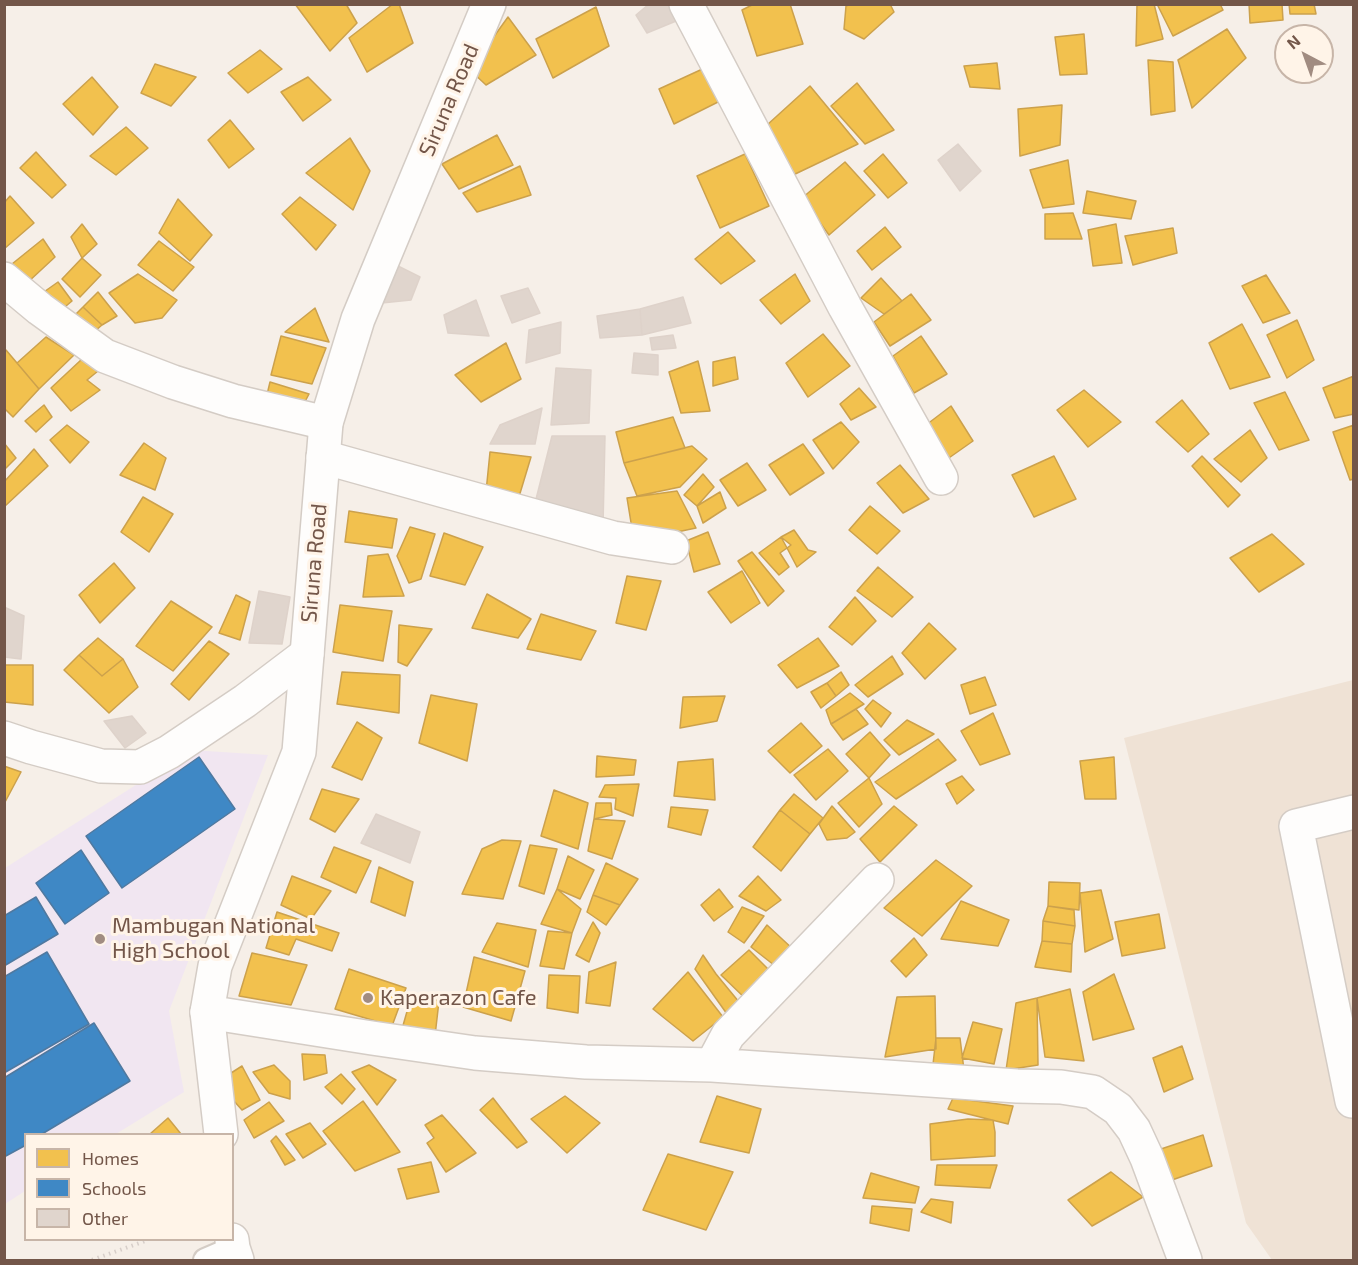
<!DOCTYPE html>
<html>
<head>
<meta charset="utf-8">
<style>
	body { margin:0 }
	#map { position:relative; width:1358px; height:1265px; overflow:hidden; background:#f6efe8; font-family:"Exo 2",sans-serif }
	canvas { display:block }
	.frame { position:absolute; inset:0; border:6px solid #735649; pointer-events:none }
	.legend { position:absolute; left:24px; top:1133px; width:210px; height:108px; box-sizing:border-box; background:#fff4e8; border:2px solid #c7b5a8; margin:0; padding:8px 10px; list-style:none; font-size:18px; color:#735649 }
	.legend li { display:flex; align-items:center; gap:12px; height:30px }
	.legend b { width:30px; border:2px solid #c7b5a8 }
	.north { position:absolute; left:1274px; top:24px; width:60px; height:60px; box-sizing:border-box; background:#fff4e8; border:2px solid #c7b5a8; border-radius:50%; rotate:319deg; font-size:16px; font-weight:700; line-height:24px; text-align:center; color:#735649 }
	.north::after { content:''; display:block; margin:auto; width:21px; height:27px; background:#a18c81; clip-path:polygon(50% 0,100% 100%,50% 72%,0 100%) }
</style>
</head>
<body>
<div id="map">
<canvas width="1358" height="1265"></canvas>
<div class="frame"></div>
<ul class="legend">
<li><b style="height:16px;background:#f2c14e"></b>Homes</li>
<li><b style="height:16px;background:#3f88c5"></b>Schools</li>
<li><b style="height:16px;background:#e0d5cd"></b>Other</li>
</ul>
<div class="north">N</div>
</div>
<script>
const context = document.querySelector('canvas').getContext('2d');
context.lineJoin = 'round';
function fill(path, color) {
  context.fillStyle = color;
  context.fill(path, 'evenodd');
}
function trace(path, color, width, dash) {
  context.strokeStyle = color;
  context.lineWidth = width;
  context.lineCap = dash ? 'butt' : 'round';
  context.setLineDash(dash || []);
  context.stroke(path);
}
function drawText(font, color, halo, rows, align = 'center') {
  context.font = font + ' "Exo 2",sans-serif';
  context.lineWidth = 6;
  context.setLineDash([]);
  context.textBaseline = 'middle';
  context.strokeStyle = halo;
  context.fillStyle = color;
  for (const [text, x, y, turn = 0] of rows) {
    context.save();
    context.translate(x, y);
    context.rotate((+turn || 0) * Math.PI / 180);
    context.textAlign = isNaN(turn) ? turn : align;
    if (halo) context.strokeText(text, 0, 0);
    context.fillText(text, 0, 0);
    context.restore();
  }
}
fill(new Path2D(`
	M1353 680V1260H1272L1246 1223 1124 738Z`), '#efe2d5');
fill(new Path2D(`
	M191 750 268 755 169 1011 184 1092 116 1134H26L25 1191 5 1204V868Z`), '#f1e6f1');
const homes = new Path2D(`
	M295 4H346L357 23 330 51Z
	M393 4H399L413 43 367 72 349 38Z
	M754 4H790L803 44 757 56 742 10Z
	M851 4H890L894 12 864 39 844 29 846 6Z
	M1137 4H1154L1163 39 1136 46Z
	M1157 4H1220L1223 10 1173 36Z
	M1249 4H1282L1283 20 1250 23Z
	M1289 4H1314L1316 14H1290Z
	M596 7 609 46 553 78 536 39Z
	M508 17 536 55 486 85 470 70Z
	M1227 29 1246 58 1192 108 1178 60Z
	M1084 34 1087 74 1060 75 1055 37Z
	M260 50 282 69 248 93 228 73Z
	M1148 60 1173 62 1175 111 1151 115Z
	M997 63 1000 89 970 87 964 66Z
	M155 64 196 77 171 106 141 93Z
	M709 66 720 101 674 124 659 89Z
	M92 77 118 107 93 135 63 104Z
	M308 77 331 100 303 121 281 92Z
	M857 83 894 130 865 144 831 106Z
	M810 86 858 144 791 176 756 135Z
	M1062 105 1060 145 1020 156 1018 109Z
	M230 120 254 149 229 168 208 140Z
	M126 127 148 148 116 175 90 156Z
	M497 135 513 165 459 189 442 164Z
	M350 138 370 171 353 210 306 173Z
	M36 152 66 185 52 198 20 168Z
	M745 154 769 206 720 228 697 176Z
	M883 154 907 183 888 198 864 171Z
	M1068 160 1074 204 1043 208 1030 170Z
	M845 162 875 195 829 235 802 198Z
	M520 166 531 195 477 212 463 193Z
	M1087 191 1136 201 1131 219 1083 213Z
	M10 196 34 223 4 249V203Z
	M300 197 336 225 316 250 282 214Z
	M178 199 212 235 190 261 159 233Z
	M1073 213 1082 239H1045V214Z
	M82 224 97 244 82 258 71 237Z
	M1116 224 1122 263 1093 266 1088 230Z
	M885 227 901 247 872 270 857 251Z
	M1173 228 1177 253 1133 265 1125 236Z
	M728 232 755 261 721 284 695 259Z
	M43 239 55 257 27 283 7 268Z
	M159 241 194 267 173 291 138 265Z
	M82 258 101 275 80 297 62 279Z
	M138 274 177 300 162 318 135 323 109 293Z
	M795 274 810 301 781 324 760 300Z
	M1266 275 1290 313 1263 323 1242 286Z
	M881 278 902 301 884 314 861 298Z
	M58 282 72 301 60 311 41 294Z
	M98 292 117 316 102 325 83 307Z
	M911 294 931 320 890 346 874 322Z
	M83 307 102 325 95 331 70 320Z
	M315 308 329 342 285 332Z
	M1297 320 1314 360 1287 378 1267 335Z
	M1242 324 1270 377 1230 389 1209 343Z
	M823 334 850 366 808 397 786 363Z
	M281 336 326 348 312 384 271 375Z
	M921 336 947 374 914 393 893 356Z
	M46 337 74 355 39 389 17 363Z
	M506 343 521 379 481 402 455 375Z
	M6 350 39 389 13 417 4 408V352Z
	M735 357 738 379 713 386V362Z
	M82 359 98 371 87 380 100 390 71 411 51 388Z
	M698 361 710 411 681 413 669 372Z
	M1354 376V414L1335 418 1323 388Z
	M270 382 309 394 299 413 265 403Z
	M859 388 876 407 851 420 840 404Z
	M1084 390 1121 422 1088 447 1057 410Z
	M1285 392 1309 440 1279 450 1254 403Z
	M1182 400 1209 434 1188 452 1156 422Z
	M44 405 52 417 36 432 25 421Z
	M951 406 973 441 946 460 926 425Z
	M673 417 685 448 624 463 616 432Z
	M841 422 859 442 833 469 813 440Z
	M67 425 89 442 70 463 50 440Z
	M1354 425V479L1350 480 1333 432Z
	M1250 430 1267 458 1241 482 1214 459Z
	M4 443 16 458 4 470Z
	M144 443 166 458 155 490 120 475Z
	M803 444 824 473 790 495 769 465Z
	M692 446 707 459 680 487 637 496 624 463Z
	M34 449 48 466 4 507V482Z
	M490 452 531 457 518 500 486 492Z
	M1054 456 1076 499 1034 517 1012 475Z
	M1202 456 1240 495 1228 507 1192 466Z
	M747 463 766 490 738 506 720 480Z
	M900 465 929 499 903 513 877 483Z
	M703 474 714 487 697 506 684 495Z
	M677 491 696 528 634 541 627 498Z
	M720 492 726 508 703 523 697 506Z
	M143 497 173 514 149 552 121 532Z
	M870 506 900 531 877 554 849 530Z
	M349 511 397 519 392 548 345 542Z
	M410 527 435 534 421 579 409 583 397 556Z
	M794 530 808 550 816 552 797 567 787 548 791 545 781 537Z
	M708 532 720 564 694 572 686 541Z
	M444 533 483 547 465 585 430 576Z
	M1272 534 1304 564 1259 592 1230 558Z
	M781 537 787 548 780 553 789 567 779 575 759 553Z
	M752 552 784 591 768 606 738 561Z
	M388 554 404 596 363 597 368 556Z
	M114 563 135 588 100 623 79 595Z
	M878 567 913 597 892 617 857 591Z
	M742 571 760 603 731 623 708 592Z
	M627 576 661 581 646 630 616 623Z
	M487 594 531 619 518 638 472 628Z
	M236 595 250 602 240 640 219 633Z
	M855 597 876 621 852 645 829 627Z
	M171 601 212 627 173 671 136 646Z
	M340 605 392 611 383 661 333 652Z
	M541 614 596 631 581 660 527 649Z
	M929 623 956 649 925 679 902 653Z
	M399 625 432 629 407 666 398 662Z
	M98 638 123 659 102 676 79 655Z
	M818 638 839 666 797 688 778 665Z
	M209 641 229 654 189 700 171 684Z
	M79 655 102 676 123 659 138 687 109 713 64 670Z
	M892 656 903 674 868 697 855 685Z
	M4 665H33V705L4 702Z
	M342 672 400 675 399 713 337 704Z
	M841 672 849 685 836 696 827 683Z
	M985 677 996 705 970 714 961 685Z
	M827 683 836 696 821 708 811 692Z
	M850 693 864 704 831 724 826 710Z
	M431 695 477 704 467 761 419 743Z
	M725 696 717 721 680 728 683 697Z
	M873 700 891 713 881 727 865 709Z
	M856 709 868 724 843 740 831 724Z
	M993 713 1010 754 980 765 961 731Z
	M907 720 934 734 899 755 884 740Z
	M357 722 382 738 362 780 332 767Z
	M801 723 822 746 790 773 768 751Z
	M870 732 890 755 869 778 846 754Z
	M938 739 956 760 896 799 875 782Z
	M828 749 848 771 816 800 794 775Z
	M597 756 636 760 634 775 596 777Z
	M1114 757 1116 799H1085L1080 761Z
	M713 759 715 800 674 796 678 762Z
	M4 766 21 772 4 804Z
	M962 776 974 790 957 804 946 784Z
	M869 778 882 804 859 827 838 803Z
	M639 784 633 816 615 809 616 798 599 797 605 785Z
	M322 789 359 799 335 832 310 819Z
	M554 790 588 803 578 849 541 836Z
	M794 794 823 818 810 834 780 810Z
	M596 803H611L612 815 594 819Z
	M832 806 855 832 847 838 827 840 819 824Z
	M894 806 917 825 880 862 860 839Z
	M671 807 708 810 701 835 668 827Z
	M780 810 810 834 781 871 753 847Z
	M594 819 625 821 612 859 588 851Z
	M502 840 521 841 503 899 462 894 482 849Z
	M530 845 557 849 544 894 519 886Z
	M334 847 371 861 356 893 321 877Z
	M568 856 594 870 580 899 557 889Z
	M936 860 972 886 922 936 884 908Z
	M606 863 638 879 620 905 593 895Z
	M379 867 413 882 405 916 371 902Z
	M292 876 331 891 311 919 281 905Z
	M758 876 781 900 766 911 739 896Z
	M1049 882 1080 883 1079 910 1048 906Z
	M557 889 581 909 572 933 541 924Z
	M719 889 733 907 714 921 701 905Z
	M1101 890 1113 939 1085 952 1080 893Z
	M593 895 620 905 606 925 587 912Z
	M961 901 1009 920 998 946 941 939Z
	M1048 906 1074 910 1075 926 1043 921Z
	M742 907 764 916 744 943 728 932Z
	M277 912 339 933 332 951 296 939 289 955 266 948Z
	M1159 914 1165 948 1122 956 1115 922Z
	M1043 921 1075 926 1072 944 1042 941Z
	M593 922 600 933 589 962 576 955Z
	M497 923 536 930 528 967 482 952Z
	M767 925 795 951 779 969 751 947Z
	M548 931 572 933 564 969 540 966Z
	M914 938 927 955 906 977 891 961Z
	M1042 941 1072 944 1071 972 1035 967Z
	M749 950 773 974 749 1002 721 975Z
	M252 953 307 965 291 1005 239 996Z
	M703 955 716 974 739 1002 727 1014 695 969Z
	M474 957 525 971 511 1021 463 1007Z
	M616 962 610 1006 586 1003 589 972Z
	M349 969 406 988 392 1026 335 1009Z
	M688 972 723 1017 693 1041 653 1009Z
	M1114 974 1134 1029 1093 1040 1083 992Z
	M549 975 580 976 578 1013 547 1008Z
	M1070 989 1084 1061 1045 1057 1037 998Z
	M412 994 439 1001 435 1036 402 1029Z
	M935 996 936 1049 885 1057 897 997Z
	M1037 998 1038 1065 1006 1070 1016 1003Z
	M973 1022 1002 1029 994 1064 962 1058Z
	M936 1038H960L964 1070 932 1073Z
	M1182 1046 1193 1079 1164 1092 1153 1058Z
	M302 1054 325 1055 327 1073 304 1080Z
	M274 1065 290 1081V1099L269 1093 253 1072Z
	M369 1065 396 1080 377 1105 352 1072Z
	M242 1066 260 1100 242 1110 217 1082Z
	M341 1074 355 1089 342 1104 325 1087Z
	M565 1096 600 1123 567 1153 531 1119Z
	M717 1096 761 1109 749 1153 700 1142Z
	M493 1098 527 1142 517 1148 480 1110Z
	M953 1098 1013 1106 1008 1124 948 1109Z
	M363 1101 400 1152 355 1171 323 1131Z
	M269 1102 284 1121 254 1138 244 1120Z
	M442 1115 476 1153 446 1172 427 1143 434 1138 425 1125Z
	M168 1118 181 1134H150Z
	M968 1119 993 1120 995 1132V1156L931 1160 930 1124Z
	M310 1123 326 1144 303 1158 286 1134Z
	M1203 1135 1212 1166 1172 1180 1161 1149Z
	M276 1136 295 1160 285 1165 271 1141Z
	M668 1154 733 1172 706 1230 643 1210Z
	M431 1162 439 1192 407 1199 398 1169Z
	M937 1165H997L990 1188 935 1185Z
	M1111 1172 1143 1197 1092 1226 1068 1200Z
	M871 1173 919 1187 915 1203 863 1198Z
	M931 1199 953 1202 951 1223 921 1212Z
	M872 1206 912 1209 909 1231 870 1223Z`);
fill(homes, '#f2c14e');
trace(homes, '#cca14c', 1.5);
const schools = new Path2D(`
	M199 757 235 809 122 888 86 836Z
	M81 850 109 893 65 924 36 883Z
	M36 897 58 934 4 966V916Z
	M47 952 89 1024 4 1073V977Z
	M94 1023 130 1081 42 1134H26V1145L4 1157V1078Z`);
fill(schools, '#3f88c5');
trace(schools, '#4f79a0', 1.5);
const building = new Path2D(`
	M649 4H674L681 19 647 33 636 15Z
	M958 144 981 171 960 191 938 160Z
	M392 263 420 277 411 300 372 304Z
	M528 288 540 313 512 323 501 296Z
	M683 297 691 323 642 335 640 309Z
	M476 300 489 336 448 333 444 315Z
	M640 309 642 335 600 338 597 316Z
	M561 322 560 353 526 363 529 330Z
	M673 335 676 348 652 350 650 338Z
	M634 353 658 355V375L632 373Z
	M556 368 591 370 589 423 551 425Z
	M542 408 535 444H490L500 425Z
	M552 436H605L603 526 533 511Z
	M259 591 290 597 282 644 249 643Z
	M4 607 24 616 21 659 4 657Z
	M132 716 146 733 125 748 104 721Z
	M376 814 420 832 410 863 361 843Z`);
fill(building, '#e0d5cd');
trace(building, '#ded2ca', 1.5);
const service = new Path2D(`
	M205 1260 233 1248`);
const minor = new Path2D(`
	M686 4 845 307 941 478
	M4 279 40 309 105 356 173 382 233 401 326 423
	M323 457 613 538 672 547
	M4 738 31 747 101 766 140 767 169 752 245 701 307 654
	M1354 812 1296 826 1352 1101H1354
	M207 1012 372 1038 475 1053 586 1062 712 1065 1017 1086 1061 1087 1093 1092 1118 1109 1134 1130 1147 1158 1185 1260
	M712 1065 728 1035 877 880`);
const tertiary = new Path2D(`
	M221 1134 207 1012 215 966 299 752 326 423 358 319 489 4
	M232 1240 233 1248 237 1260`);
trace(service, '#d4ccc5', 26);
trace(minor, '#d4ccc5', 36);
trace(tertiary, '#d4ccc5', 36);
trace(new Path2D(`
	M92 1260 148 1240`), '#d7cec9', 4, [1.5, 4.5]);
trace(service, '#fefdfc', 22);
trace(minor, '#fefdfc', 33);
trace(tertiary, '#fefdfc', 33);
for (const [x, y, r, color] of [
	[100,939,6,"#a18c81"],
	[368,998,6,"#a18c81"]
]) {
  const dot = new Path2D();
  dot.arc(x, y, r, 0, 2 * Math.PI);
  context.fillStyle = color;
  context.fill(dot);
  trace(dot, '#fff4e8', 2);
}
drawText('22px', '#735649', '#fff4e8', [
	["Siruna Road",449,100,-67],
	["Siruna Road",314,563,-85]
]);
drawText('22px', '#735649', '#fff4e8', [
	["Mambugan National",112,926],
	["High School",112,951],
	["Kaperazon Cafe",380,998]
], 'left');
</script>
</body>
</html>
